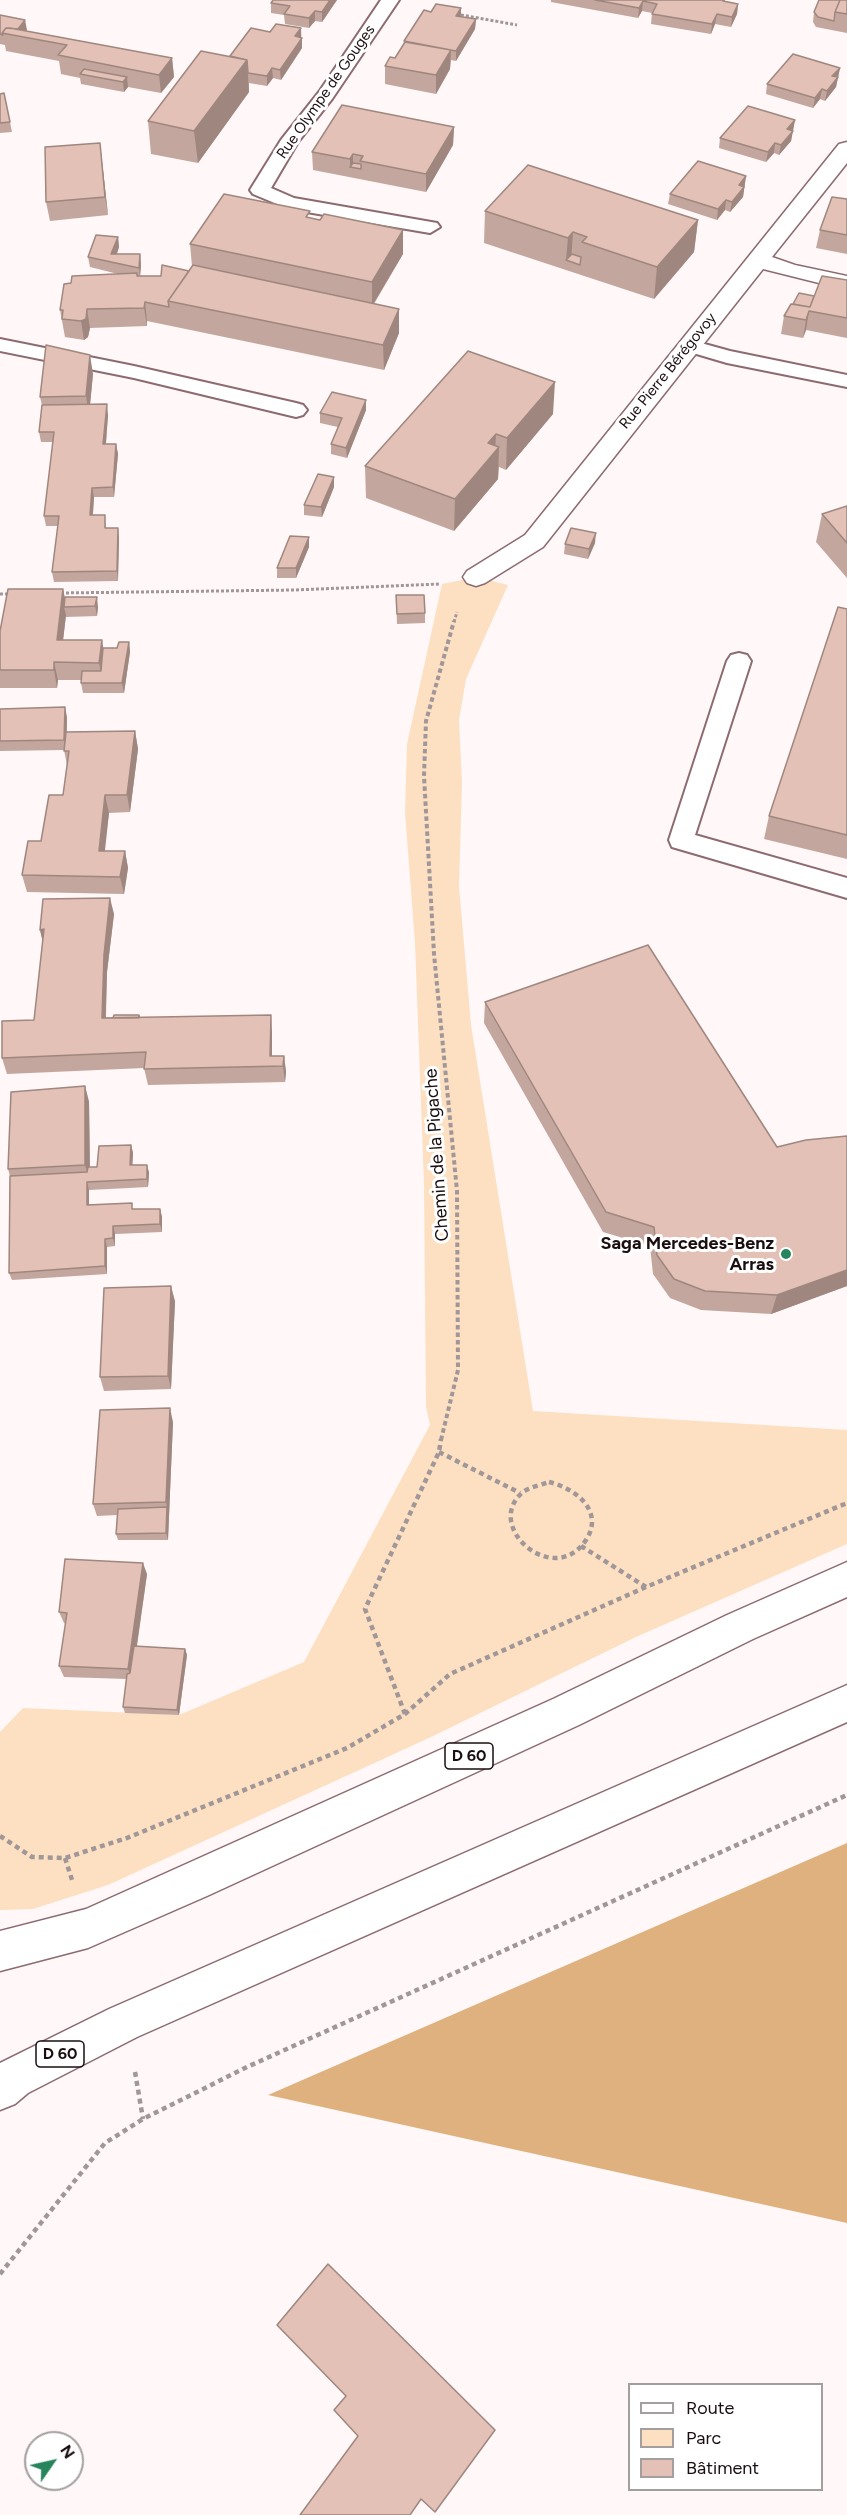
<!DOCTYPE html>
<html>
<head>
<meta charset="utf-8">
<style>
	body { margin:0 }
	#map { position:relative; width:847px; height:2515px; overflow:hidden; background:#fff7f8; font-family:Figtree,sans-serif }
	canvas { display:block }
	.legend { position:absolute; left:628px; top:2383px; width:195px; height:108px; box-sizing:border-box; background:#fff; border:2px solid #a39f9f; margin:0; padding:8px 10px; list-style:none; font-size:18px; color:#1a0e10 }
	.legend li { display:flex; align-items:center; gap:12px; height:30px }
	.legend b { width:30px; border:2px solid #a39f9f }
	.north { position:absolute; left:24px; top:2431px; width:60px; height:60px; box-sizing:border-box; background:#fff; border:2px solid #a39f9f; border-radius:50%; rotate:56deg; font-size:16px; font-weight:700; line-height:24px; text-align:center; color:#1a0e10 }
	.north::after { content:''; display:block; margin:auto; width:21px; height:27px; background:#27855d; clip-path:polygon(50% 0,100% 100%,50% 72%,0 100%) }
</style>
</head>
<body>
<div id="map">
<canvas width="847" height="2515"></canvas>
<ul class="legend">
<li><b style="height:8px;background:#fff"></b>Route</li>
<li><b style="height:16px;background:#fce0c1"></b>Parc</li>
<li><b style="height:16px;background:#e3c1b6"></b>Bâtiment</li>
</ul>
<div class="north">N</div>
</div>
<script>
const context = document.querySelector('canvas').getContext('2d');
context.lineJoin = 'round';
function fill(path, color) {
  context.fillStyle = color;
  context.fill(path, 'evenodd');
}
function trace(path, color, width, dash) {
  context.strokeStyle = color;
  context.lineWidth = width;
  context.lineCap = dash ? 'butt' : 'round';
  context.setLineDash(dash || []);
  context.stroke(path);
}
function drawText(font, color, halo, rows, align = 'center') {
  context.font = font + ' Figtree,sans-serif';
  context.lineWidth = 6;
  context.setLineDash([]);
  context.textBaseline = 'middle';
  context.strokeStyle = halo;
  context.fillStyle = color;
  for (const [text, x, y, turn = 0] of rows) {
    context.save();
    context.translate(x, y);
    context.rotate((+turn || 0) * Math.PI / 180);
    context.textAlign = isNaN(turn) ? turn : align;
    if (halo) context.strokeText(text, 0, 0);
    context.fillText(text, 0, 0);
    context.restore();
  }
}
fill(new Path2D(`
	M476 577 508 585 466 679 459 720 462 783 459 886 471 1025 533 1411 847 1430V1544L636 1637 429 1738 108 1885 33 1909 0 1910V1732L23 1708 179 1715 304 1662 430 1425 426 1407 424 1184 415 943 405 812 407 744 442 584Z`), '#fce0c1');
fill(new Path2D(`
	M847 1843V2223L268 2095Z`), '#dfb17e');
const service = new Path2D(`
	M381 0H399L332 99 298 142 271 188 294 198 437 223 440 227 430 233 289 209 253 194 250 190 281 140 319 92Z
	M0 339 134 366 296 403 303 405 307 410 303 415 296 417 134 378 0 351Z
	M690 340 730 351 847 375V387L727 363 683 350 680 346 683 342Z
	M739 653 747 655 751 661 695 835 847 878V898L672 847 669 840 727 661 731 655Z`);
const minor = new Path2D(`
	M847 142V163L772 257 795 265 847 276V290L763 269 543 547 485 583 476 586 467 583 463 577 467 571 525 535 839 144Z`);
const primary = new Path2D(`
	M847 1562V1597L753 1639 579 1725 207 1896 88 1948 0 1971V1931L86 1909 553 1699 727 1615Z
	M847 1685V1722L137 2037 28 2093 15 2104 0 2110V2063L109 2009Z`);
trace(service, '#8c6b70', 4);
trace(minor, '#8c6b70', 3);
trace(primary, '#8c6b70', 3);
trace(new Path2D(`
	M456 14 517 25
	M61 593 294 590 440 584
	M0 594H11
	M454 622 457 612`), '#a19799', 3, [3, 2]);
trace(new Path2D(`
	M441 1440 458 1370 457 1191 434 954 424 776 426 721 454 621`), '#a19799', 4, [4.5, 3]);
trace(new Path2D(`
	M439 1452 520 1493
	M549 1482C575 1488 605 1511 586 1540 554 1589 482 1526 523 1492 530 1487 541 1485 549 1482Z
	M581 1546 646 1587
	M405 1714 365 1609 439 1452 441 1439
	M0 1836 32 1857 65 1858 127 1838 347 1748 405 1714 450 1674 646 1587 847 1503
	M65 1858 73 1883
	M135 2072 143 2119
	M0 2274 105 2143 143 2119 247 2067 847 1795`), '#a19799', 4.5, [5, 4]);
fill(service, '#fff');
fill(minor, '#fff');
fill(primary, '#fff');
fill(new Path2D(`
	M273 0H337L322 22 315 21 309 28 285 24 284 15 271 13V3Z
	M551 0H725V1L738 4 737 14 731 27 715 24 711 34 651 24 652 13 642 11 638 18 551 2Z
	M847 0V33L816 27 813 22 814 12Z
	M461 8V17L476 19 475 29 456 61 451 60 450 69 436 94 385 84V66L395 58 404 44V41L431 12Z
	M0 15 25 20 26 31 172 58 174 77 161 93 128 87 124 92 81 84 80 78 61 74 59 61 6 51 5 45 0 44Z
	M301 28 302 48 281 80 273 78 267 86 249 83V92L198 163 151 154 148 121 230 56 270 32Z
	M840 68 836 87 825 101 820 99 813 108 766 94 767 84Z
	M4 93 12 132 0 133V94Z
	M795 120 791 141 779 155 774 153 766 162 719 148 720 138Z
	M454 127 453 145 426 192 313 170 312 152Z
	M100 143 108 215 50 221 46 202Z
	M746 176 743 197 730 212 725 210 717 220 668 204 670 194Z
	M847 199V254L816 248 820 230Z
	M485 211 698 220 694 252 654 299 484 243Z
	M311 218 403 254 374 304 399 333 384 370 147 321V326L90 328 88 337 84 340 65 337 60 310 118 274 90 267 88 257 118 237 119 247 117 254H140L141 265 140 276H161L189 271 192 266 190 244Z
	M847 280V338L806 330 803 338 781 334 784 316 793 304 814 296Z
	M93 374 90 405 108 415 106 444H116L118 454 114 497H94L93 515H105L106 528 119 537 118 581 54 582 52 572 58 526H46L44 516 53 442H41L39 432 42 405 40 397Z
	M366 400V410L347 458 331 454V444L338 427 320 423V413Z
	M553 414 506 470 499 467 498 479 454 531 366 498 365 466Z
	M334 477V487L322 517 304 515V505Z
	M847 506V578L816 542 822 514Z
	M309 537V547L296 578H277V568Z
	M595 543 588 559 564 554 565 544Z
	M396 595 425 613V623L397 624Z
	M65 597 98 607 97 616 66 617V615L63 640 103 648H117L129 642 130 652 124 693H83L81 683V680H58L57 688H0V631Z
	M847 609V859L764 839 769 816Z
	M0 709 67 717V732L135 731 138 749 130 812 109 813 104 851H125L128 868 124 894 27 892 22 875 41 841 63 795 67 765 64 750 0 751Z
	M114 914 107 972 106 1018H139L272 1032V1056H284L286 1072 285 1082 148 1085 144 1068 7 1074 2 1058 34 1020 43 942 40 930Z
	M485 1002 777 1147 847 1136V1286L771 1314 701 1310 670 1298 653 1274 650 1246 603 1232 484 1023Z
	M85 1086 89 1102 90 1167H97L131 1145 133 1153 132 1165H147L149 1173 148 1187 89 1190V1205L133 1209H160L162 1217V1232L115 1234V1246L107 1247V1274L12 1280 9 1273 10 1176 8 1169Z
	M175 1301 171 1389 104 1391 100 1377Z
	M173 1422 168 1540H118L116 1534 117 1515 97 1516 93 1504Z
	M147 1574 137 1646 185 1649 187 1655 179 1715 125 1713 123 1707 127 1679 64 1677 59 1666 66 1624 64 1623 59 1612Z`), '#c3a69d');
fill(new Path2D(`
	M330 0H337L322 22V12Z
	M643 1 642 11 638 18 639 8Z
	M738 4 737 14 731 27 732 17Z
	M461 8V18L456 16Z
	M315 11V21L309 28V18Z
	M717 14 715 24 711 34 712 24Z
	M476 19 475 29 456 61V51Z
	M25 20 27 30 22 36 13 35Z
	M301 28V39L295 36Z
	M302 38V48L281 80 280 70Z
	M451 50 450 69 436 94V75Z
	M172 58 174 77 161 93 159 75Z
	M247 60 249 92 198 163 194 131Z
	M272 68 273 78 267 86V76Z
	M840 68 836 87 825 101 827 91 832 76Z
	M127 77 128 87 124 92 123 82Z
	M822 89 820 99 813 108 815 98Z
	M795 120 791 141 779 155 781 145 787 129Z
	M454 127 453 145 426 192V174Z
	M100 143 108 215 105 197Z
	M775 143 774 153 766 162 768 152Z
	M353 154V168L350 167V159Z
	M746 176 743 197 730 212 732 202 739 185Z
	M726 200 725 210 717 220 718 209Z
	M698 220 694 252 654 299 657 267Z
	M403 230V254L372 306V282Z
	M573 232 571 262 566 260 568 238Z
	M118 237 119 247 113 264 111 254Z
	M140 254 141 265 140 278 139 268Z
	M145 302 147 321V326L144 308Z
	M87 309 90 328 88 337 84 340 81 321Z
	M399 309V333L384 370 383 345Z
	M809 311 806 330 803 338 806 320Z
	M90 355 93 374 89 415 86 396Z
	M555 382 553 414 506 470 507 438Z
	M366 400V410L347 458 346 448Z
	M107 404 108 415 105 454 103 444Z
	M496 434 495 452 499 447 498 479 454 531 455 499 488 443Z
	M116 444 118 454 114 497 113 487Z
	M334 477V487L322 517 321 507Z
	M92 488 94 497 92 525 90 515Z
	M118 528 119 537 118 581 117 571Z
	M596 533 595 543 588 559 589 549Z
	M309 537V547L296 578V568Z
	M63 589 67 607H64L66 615 61 658 57 640Z
	M97 597 98 607 97 616 95 606Z
	M102 640 105 658 103 681 99 663Z
	M129 642 130 652 124 693 122 683Z
	M54 662 58 680 57 688 54 670Z
	M65 707 67 717 66 750 64 740Z
	M135 731 138 749 130 812 127 795Z
	M105 795 109 813 103 869 99 851Z
	M125 851 128 868 124 894 120 877Z
	M110 898 114 914 107 972 105 1035 102 1018 104 955Z
	M44 929V947L40 930Z
	M271 1015 272 1032V1066L270 1056Z
	M284 1056 286 1072 285 1082 283 1066Z
	M85 1086 89 1102 90 1181 85 1165Z
	M131 1145 133 1153 132 1174 130 1165Z
	M147 1165 149 1173 148 1187 147 1179Z
	M87 1182 89 1190V1213L87 1205Z
	M160 1209 162 1217V1232L160 1224Z
	M113 1226 115 1234V1246L113 1238Z
	M105 1239 107 1247V1274L105 1266Z
	M847 1270V1286L771 1314 777 1295Z
	M171 1286 175 1301 171 1389 168 1376Z
	M170 1408 173 1422 168 1540 166 1533 167 1507 166 1502Z
	M143 1563 147 1574 132 1679 128 1669Z
	M185 1649 187 1655 179 1715 177 1710Z`), '#9f877f');
const building = new Path2D(`
	M273 0H330L322 12 315 11 309 18 284 14 290 6 271 3Z
	M595 0H724L723 1 738 4 732 17 717 14 712 24 652 14 657 4 643 1 639 8Z
	M819 0H840L835 12 834 21 818 17 814 12Z
	M840 0H847V14L835 12Z
	M436 4 461 8 456 16 476 19 456 51 404 41 424 10 431 12Z
	M0 15 25 20 18 29 6 28 2 33 3 35 0 34Z
	M276 24 301 28 295 36 302 38 280 70 272 68 267 76 248 73 247 60 230 56 251 28 270 32Z
	M6 28H10L172 58 159 75 58 55 67 45 2 33Z
	M405 42 451 50 436 75 385 66 390 57 395 58Z
	M201 51 247 60 194 131 148 121Z
	M793 54 840 68 832 76 838 77 827 91 822 89 815 98 767 84Z
	M84 69 127 77 123 82 80 74Z
	M4 93 10 122 0 123V94Z
	M342 105 454 127 426 174 360 161 363 156 353 154 350 159 312 152Z
	M748 106 795 120 787 129 793 131 781 145 775 143 768 152 720 138Z
	M100 143 105 197 46 202 45 147Z
	M698 161 746 176 739 185 744 187 732 202 726 200 718 209 670 194Z
	M353 163 361 164V169L350 167Z
	M528 165 698 220 657 267 582 242 587 237 573 232 568 238 485 211Z
	M224 194 310 211 306 217 320 220 324 214 403 230 372 282 190 244Z
	M832 197 847 199V235L820 230Z
	M96 235 118 237 111 254H140L139 268 88 257Z
	M572 254 581 257 580 265 566 260Z
	M162 265 189 271 168 301 169 307 145 302 144 308 87 309 86 319 81 321 62 319 63 310H60L64 284 71 283 72 276 137 273V276H161Z
	M193 265 399 309 383 345 168 301Z
	M822 276 847 280V318L809 311 806 320 784 316 791 304 810 307Z
	M799 293 814 296 810 307 793 304Z
	M46 345 90 355 86 396 40 397Z
	M468 351 555 382 507 438 496 434 488 443 499 447 455 499 365 466Z
	M332 392 366 400 346 448 331 444 342 418 320 413Z
	M107 404 103 444H116L113 487 92 488 90 515H105V528H118L117 571 52 572 59 516H44L54 432H39L42 405Z
	M318 474 334 477 321 507 304 505Z
	M847 506V543L822 514Z
	M571 528 596 533 589 549 565 544Z
	M290 536 309 537 296 568H277Z
	M8 589H63L57 640H102L99 663 54 662V670H0V631Z
	M396 595H424L425 613 397 614Z
	M65 597H97L95 606 64 607Z
	M838 607 847 609V835L769 816Z
	M119 642H129L122 683H81L82 671H101L103 648H117Z
	M65 707 64 740 0 741V709Z
	M135 731 127 795H105L99 851H125L120 877 22 875 28 841H41L49 795H63L69 751H64L66 732Z
	M110 898 104 955 102 1018 271 1015 270 1056H284L283 1066 144 1069 146 1052 2 1058V1021L34 1020 44 929 40 930 43 899Z
	M648 945 777 1147 806 1140 847 1136V1270L777 1295 705 1291 674 1279 657 1255 654 1227 606 1212 485 1002Z
	M114 1015H139V1018H113Z
	M85 1086V1165L8 1169 11 1092Z
	M131 1145 130 1165H147V1179L87 1182V1205L132 1203V1209H160V1224L113 1226V1238L105 1239V1266L9 1273 10 1176 87 1172 88 1167H97L99 1146Z
	M171 1286 168 1376 100 1377 104 1288Z
	M170 1408 166 1502 93 1504 100 1410Z
	M167 1507 166 1533 116 1534 118 1509Z
	M65 1559 143 1563 128 1669 59 1666 67 1613 59 1612Z
	M134 1646 185 1649 177 1710 123 1707 127 1674 130 1673Z
	M328 2264 495 2430 435 2512 421 2499 410 2515H300L358 2436 334 2410 346 2396 277 2325Z`);
fill(building, '#e3c1b6');
trace(building, '#9f877f', 1.5);
for (const [x, y, r, color] of [
	[786,1254,6,"#27855d"]
]) {
  const dot = new Path2D();
  dot.arc(x, y, r, 0, 2 * Math.PI);
  context.fillStyle = color;
  context.fill(dot);
  trace(dot, '#fff', 2);
}
drawText('15px', '#1a0e10', '#fff', [
	["Rue Olympe de Gouges",326,92,-55],
	["Rue Pierre Bérégovoy",668,371,-51]
]);
for (const [x, y, w] of [
	[469,1756,48],
	[60,2054,48]
]) {
  const box = new Path2D();
  box.roundRect(x - w / 2, y - 13, w, 26, 4.5);
  context.fillStyle = '#fff';
  context.fill(box);
  trace(box, '#1a0e10', 1.5);
}
drawText('bold 16px', '#1a0e10', null, [
	["D 60",469,1756],
	["D 60",60,2054]
]);
drawText('18px', '#1a0e10', '#fff', [
	["Chemin de la Pigache",437,1155,-94]
]);
drawText('bold 18px', '#1a0e10', '#fff', [
	["Saga Mercedes-Benz",774,1244],
	["Arras",774,1265]
], 'right');
</script>
</body>
</html>
